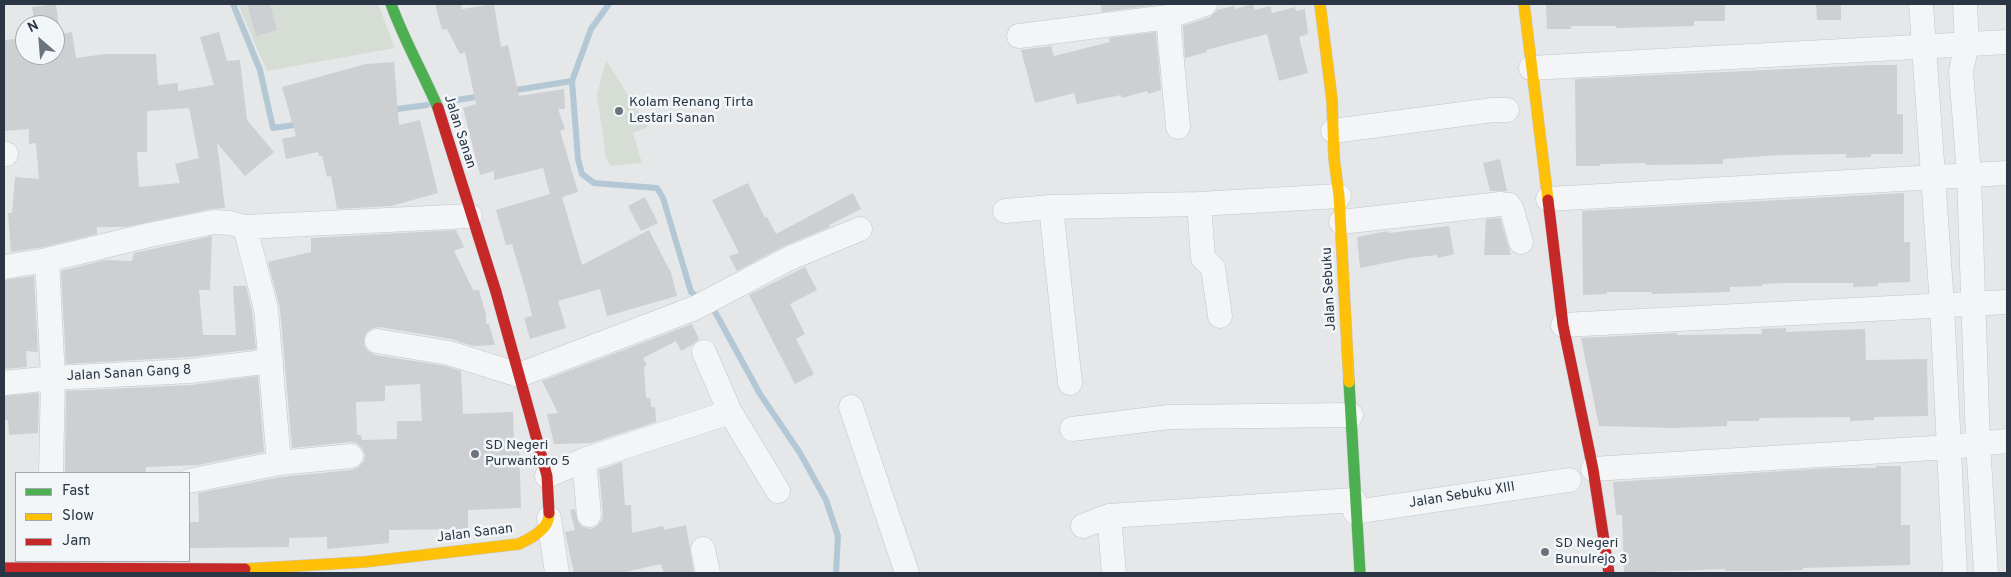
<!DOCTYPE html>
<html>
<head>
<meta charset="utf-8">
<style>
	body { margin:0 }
	#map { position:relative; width:2011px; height:577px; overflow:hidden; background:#e5e7e9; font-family:Overpass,sans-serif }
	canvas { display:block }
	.frame { position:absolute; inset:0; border:5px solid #2a3644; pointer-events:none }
	.legend { position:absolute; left:15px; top:472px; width:175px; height:90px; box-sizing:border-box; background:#f3f6f8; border:1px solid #a3a9b0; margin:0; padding:6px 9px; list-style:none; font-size:15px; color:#2a3644 }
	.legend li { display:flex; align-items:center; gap:10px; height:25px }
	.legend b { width:25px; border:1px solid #a3a9b0 }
	.north { position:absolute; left:15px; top:15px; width:50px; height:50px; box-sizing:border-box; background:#f3f6f8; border:1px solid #a3a9b0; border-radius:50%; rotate:333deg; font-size:14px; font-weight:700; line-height:20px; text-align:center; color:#2a3644 }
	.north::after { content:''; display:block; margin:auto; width:18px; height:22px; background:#6b747e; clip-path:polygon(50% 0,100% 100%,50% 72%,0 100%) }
</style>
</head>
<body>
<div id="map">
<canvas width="2011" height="577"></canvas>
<div class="frame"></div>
<ul class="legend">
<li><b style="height:6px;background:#4caf50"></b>Fast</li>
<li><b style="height:6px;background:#ffc107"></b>Slow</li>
<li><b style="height:6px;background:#c62828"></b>Jam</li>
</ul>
<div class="north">N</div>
</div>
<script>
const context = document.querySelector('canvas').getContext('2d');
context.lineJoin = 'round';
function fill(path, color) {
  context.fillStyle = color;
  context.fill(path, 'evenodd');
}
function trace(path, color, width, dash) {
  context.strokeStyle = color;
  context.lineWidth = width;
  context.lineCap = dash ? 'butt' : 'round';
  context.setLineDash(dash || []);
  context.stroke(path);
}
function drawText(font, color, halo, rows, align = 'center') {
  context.font = font + ' Overpass,sans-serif';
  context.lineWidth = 5;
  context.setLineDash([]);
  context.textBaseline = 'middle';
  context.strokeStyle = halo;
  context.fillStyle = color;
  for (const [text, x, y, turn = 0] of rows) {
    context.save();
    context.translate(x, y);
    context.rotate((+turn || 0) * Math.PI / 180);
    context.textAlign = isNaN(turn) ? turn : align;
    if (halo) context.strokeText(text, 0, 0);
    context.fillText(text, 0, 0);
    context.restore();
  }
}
fill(new Path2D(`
	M238 4H378L395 48 267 71Z
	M606 60 648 127 633 133 642 163 610 166 606 158 597 95Z`), '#d6ddd5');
trace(new Path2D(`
	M233 4 260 70 273 128 301 124
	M609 4 591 29 572 81 578 159 582 174 594 183 657 188 663 198 691 292 700 299
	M510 91 572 81
	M450 101 483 96
	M390 110 427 105
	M708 305 714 310 760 394 800 453 826 500 838 536 836 573`), '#b3c7d5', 6);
fill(new Path2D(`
	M56 4 60 34 72 32 76 58 106 54H156L158 85 178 83V91L214 85 200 37 219 32 227 61 240 60 247 120 274 152 245 176 217 143 225 208 211 209 125 227H97V234L44 247 11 252 8 213H12L15 177 39 179 36 143 29 144V129L4 131V40L25 38V55H55V25H35L32 7ZM189 108 199 158 175 164 180 183 139 187 137 152H147V111Z
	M247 4H270L277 30 256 36Z
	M435 4H461L462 9 494 4 501 47 508 45 519 96 564 89 565 109H558L565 129 560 131 578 192 562 197 582 265 649 230 671 273 677 296 607 316 600 289 558 301 566 328 530 339 524 318 532 316 527 295 512 244 506 245 496 210 550 194 543 168 494 180V171L480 175 463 108 476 104 465 52 460 54 447 29 442 30Z
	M1100 4H1156V5L1102 12Z
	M1253 4 1255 10 1270 6 1272 13 1295 7 1296 11 1305 9 1308 34 1299 37 1308 73 1279 81 1267 34 1206 50 1207 52 1185 58 1183 26 1210 17 1217 10 1234 6 1235 9Z
	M1546 4H1725V21H1694V26L1616 28V26H1571V29H1547Z
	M1816 4H1841V20H1817Z
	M1156 32 1161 90 1148 94 1147 91 1122 98 1121 95 1077 104 1074 93 1035 103 1021 50 1051 46 1054 56 1110 42 1109 38Z
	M394 62 399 125 420 120 438 193 391 206 337 209 331 176 327 177 322 156H319L318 152 286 159 282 139 296 136 282 87 366 64Z
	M1872 65H1897V114H1903V154H1871V157L1846 158V154L1780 155 1723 159V164L1646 165V163L1600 164V166H1576L1575 79Z
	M1500 159 1507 191H1490L1483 163Z
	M748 183 765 218 767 217 776 234 853 193 861 209 829 225 830 227 784 246 737 271 729 256 739 253 712 200Z
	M1904 193V242H1910V282L1878 283V286L1853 287V283H1787L1762 284V286L1730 287V292L1652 294V292H1607V294L1583 295 1582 211Z
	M645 197 658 223 641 231 628 206Z
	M1500 218 1511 255H1484L1486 219Z
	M1449 226 1454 254 1438 258 1437 255 1410 258 1360 268 1357 237 1388 231 1389 233Z
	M456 230 464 247 454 251 473 290H479L486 315V324H489L495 345 473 346 451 339 379 327 373 328 367 332 364 338V345L368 351 375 355 446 366 461 371 463 414 513 412 514 443H519L521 508 468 510V529L389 530V543L327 549V537L289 538V547L189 548V522H199L198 493 281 477 352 470 359 467 364 461 365 455 362 448 356 443 350 442 292 448 280 308 268 262 311 252V238ZM420 384 422 421H397V439L362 440 361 435H357L356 402 385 401V386Z
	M212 236 210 290H199L203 335H236L233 286H246L252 311 256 349 189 357 66 364 61 271 105 260 132 261 134 253Z
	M805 267 817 290 790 304 805 334 796 339 814 374 795 384 749 295Z
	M34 276 38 352 26 351 27 367 4 369V280Z
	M692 324 699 339 692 345 681 351 676 341 643 358 647 365 644 367 646 398H650L651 407H655L656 422 591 443 554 444 547 414 558 413 542 381Z
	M1786 328V332L1865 329 1866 360 1927 359 1928 416 1874 417V420L1850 421V417L1759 418V421H1727V426L1674 428 1599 426 1581 338 1677 333V335L1762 334 1761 329Z
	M258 376 264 452 198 465 146 467V473H65L66 391 191 385Z
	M39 393 38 433 9 435 8 420 4 421V396Z
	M622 462 625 505H631L632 533 663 526 664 530 686 525 694 573H664L661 564 621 573H574L565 532 575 530 570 510 575 509 578 522 583 527 591 529 597 526 602 520 603 514 599 470Z
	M1876 466H1901V525H1910V565L1803 568V570L1775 571H1725V569L1624 573 1622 515H1616L1613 482 1829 468H1876Z`), '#cdcfd2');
const street = new Path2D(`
	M1921 4 1942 305 1955 573
	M1965 4 1967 44 1961 71 1969 175 1978 443 1986 573
	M1168 17 1178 127
	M1019 36 1168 17 1205 4
	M1531 68 2007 42
	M1333 131 1493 110H1507
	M4 154H6
	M1548 199 2007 173
	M1199 204 1203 258 1213 268 1220 316
	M1051 207 1070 383
	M1005 211 1051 207 1199 204 1339 196
	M1341 222 1500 204 1509 205 1512 210 1521 242
	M245 227 266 309 279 463
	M47 260 53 378 51 473
	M4 267 47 260 149 235 214 222 230 223 245 227 470 216
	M1563 325 2007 302
	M377 341 449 353 519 375 695 308 790 258 860 229
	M4 383 53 378 190 371 271 361
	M851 407 907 573
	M730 412 778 491
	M1072 429 1169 417 1351 415
	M584 460 589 515
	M1593 469 1950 447 2007 441
	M547 476 584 460 730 412 704 352
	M189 481 279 463 351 456
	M1355 512 1569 480
	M1109 516 1114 573
	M549 518 557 573
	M1083 526 1109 516 1354 500
	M703 549 708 573`);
const fast = new Path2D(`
	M391 4C404 40 423 73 438 108
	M1349 382 1360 573`);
const slow = new Path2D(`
	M1320 4 1332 100 1334 158 1339 196 1349 382
	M1524 4 1548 200
	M245 569 364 562 519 544C531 538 550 529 549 513`);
const jam = new Path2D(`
	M438 108 496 292 547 476 549 513
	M1548 200 1563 325 1593 469 1609 573
	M4 568 245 569`);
trace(street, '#c3c5c7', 25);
trace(fast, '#c3c5c7', 12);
trace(slow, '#c3c5c7', 12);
trace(jam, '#c3c5c7', 12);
trace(street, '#f4f5f6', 24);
trace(fast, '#4caf50', 11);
trace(slow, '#ffc107', 11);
trace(jam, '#c62828', 11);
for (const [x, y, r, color] of [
	[619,111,5,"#6b747e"],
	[475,454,5,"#6b747e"],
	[1545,552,5,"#6b747e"]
]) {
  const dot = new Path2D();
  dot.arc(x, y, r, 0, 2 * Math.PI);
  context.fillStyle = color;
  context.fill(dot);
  trace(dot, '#f3f6f8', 2);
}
drawText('14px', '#2a3644', '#f3f6f8', [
	["Kolam Renang Tirta",629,103],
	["Lestari Sanan",629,119],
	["SD Negeri",485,446],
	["Purwantoro 5",485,462],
	["SD Negeri",1555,544],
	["Bunulrejo 3",1555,560]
], 'left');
drawText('14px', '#2a3644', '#f3f6f8', [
	["Jalan Sanan",459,132,72],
	["Jalan Sebuku",1330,289,-93],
	["Jalan Sanan Gang 8",129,374,-3],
	["Jalan Sebuku XIII",1462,496,-9],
	["Jalan Sanan",475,534,-7]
]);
</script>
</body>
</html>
